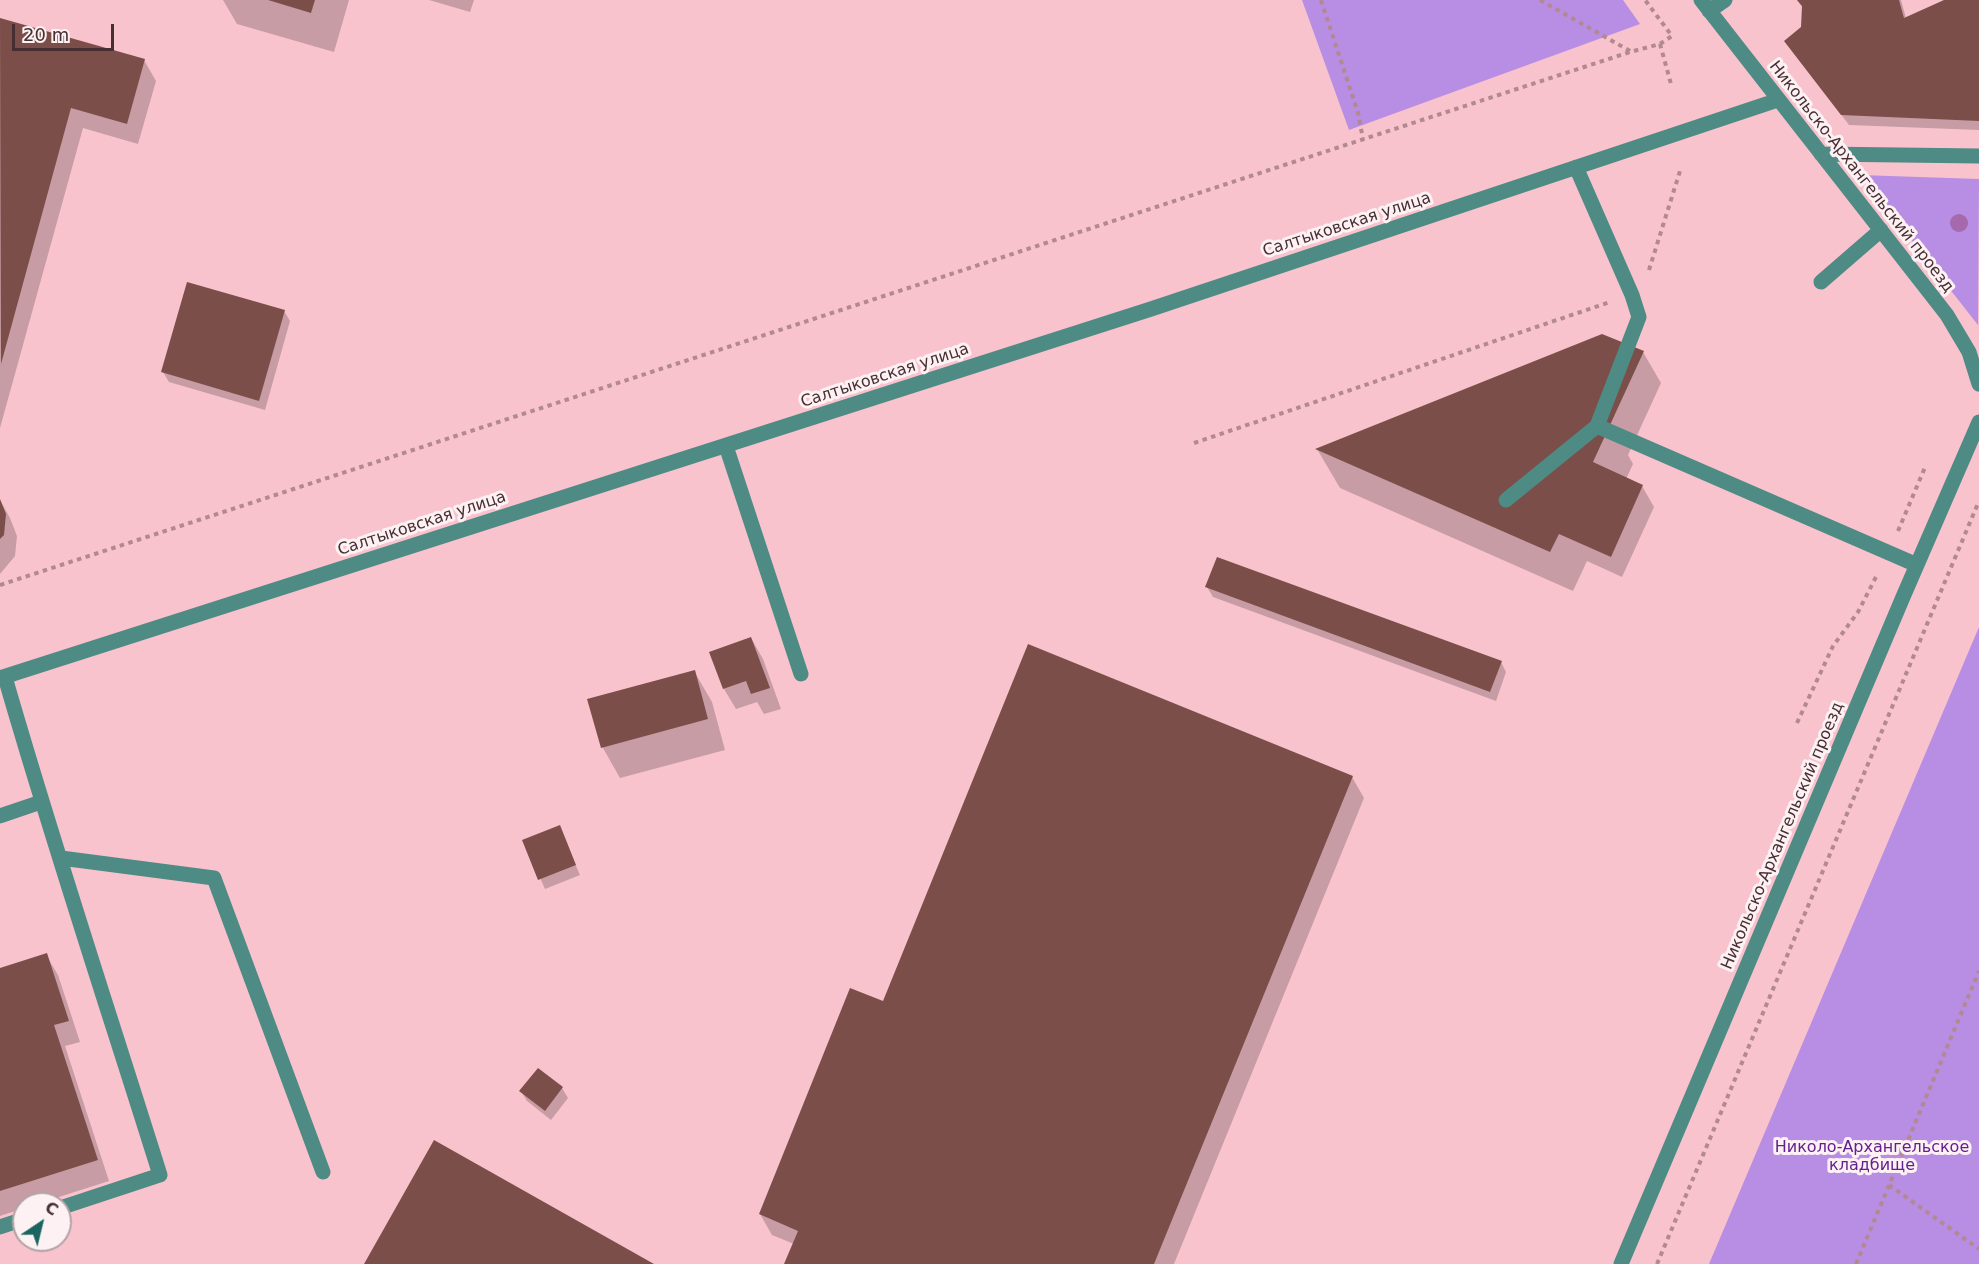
<!DOCTYPE html>
<html>
<head>
<meta charset="utf-8">
<style>
	body { margin:0 }
	#map { position:relative; width:1979px; height:1264px; overflow:hidden; background:#f9c3cd; font-family:"DejaVu Sans",sans-serif }
	canvas { display:block }
	.north { position:absolute; left:12px; top:1192px; width:60px; height:60px; box-sizing:border-box; background:#fdf1f3; border:2px solid #b3a3a6; border-radius:50%; rotate:35deg; font-size:16px; font-weight:700; line-height:24px; text-align:center; color:#452f33 }
	.north::after { content:''; display:block; margin:auto; width:21px; height:27px; background:#1a655f; clip-path:polygon(50% 0,100% 100%,50% 72%,0 100%) }
	.scale { position:absolute; left:12px; top:24px; width:102px; height:27px; box-sizing:border-box; border:3px solid #452f33; border-top:0; padding-left:8px; font-size:18px; line-height:21px; white-space:nowrap; color:#452f33; -webkit-text-stroke:4px #fdf1f3; paint-order:stroke }
</style>
</head>
<body>
<div id="map">
<canvas width="1979" height="1264"></canvas>
<div class="north">С</div>
<div class="scale">20 m</div>
</div>
<script>
const context = document.querySelector('canvas').getContext('2d');
context.lineJoin = 'round';
function fill(path, color) {
  context.fillStyle = color;
  context.fill(path, 'evenodd');
}
function trace(path, color, width, dash) {
  context.strokeStyle = color;
  context.lineWidth = width;
  context.lineCap = dash ? 'butt' : 'round';
  context.setLineDash(dash || []);
  context.stroke(path);
}
function drawText(font, color, halo, rows, align = 'center') {
  context.font = font + ' "DejaVu Sans",sans-serif';
  context.lineWidth = 6;
  context.setLineDash([]);
  context.textBaseline = 'middle';
  context.strokeStyle = halo;
  context.fillStyle = color;
  for (const [text, x, y, turn = 0] of rows) {
    context.save();
    context.translate(x, y);
    context.rotate((+turn || 0) * Math.PI / 180);
    context.textAlign = isNaN(turn) ? turn : align;
    if (halo) context.strokeText(text, 0, 0);
    context.fillText(text, 0, 0);
    context.restore();
  }
}
fill(new Path2D(`
	M1302 0H1623L1640 24 1349 130Z
	M1860 175 1979 179 1978 325Z
	M1979 627V1264H1709Z`), '#b88de4');
fill(new Path2D(`
	M223 0H349L334 52 237 24Z
	M429 0H474L470 12Z
	M1797 0H1901L1906 18 1947 0H1979V130L1849 125 1786 41 1802 28 1803 8Z
	M0 20 144 60 156 81 138 144 83 128 0 428Z
	M284 311 290 321 265 410 169 382 163 372Z
	M1643 352 1661 383 1628 455 1633 464 1626 479 1642 486 1654 507 1622 577 1587 561 1573 591 1340 488 1317 449Z
	M0 500 10 518 17 536 15 556 0 574Z
	M1207 587 1501 662 1506 672 1496 701 1213 597Z
	M751 638 763 659 781 709 764 714 757 702 736 709 724 689Z
	M694 671 712 702 725 750 620 778 603 748 589 700Z
	M1352 777 1364 798 1174 1264H786L794 1244 772 1235 760 1214 884 1003Z
	M559 827 580 875 545 889 524 841Z
	M46 955 58 975 80 1042 65 1046 109 1181 37 1204H24V1208L0 1216V969Z
	M538 1070 562 1088 568 1098 551 1120 527 1101 521 1091Z`), '#0003');
fill(new Path2D(`
	M268 0H315L311 13Z
	M1797 0H1899L1904 18 1944 0H1979V121L1841 115 1784 41 1801 27 1802 6Z
	M0 18 145 59 127 124 71 108 1 364Z
	M187 282 285 310 259 401 161 372Z
	M1602 334 1644 351 1593 462 1643 485 1611 557 1559 534 1550 552 1315 449Z
	M0 499 6 514 4 535 0 539Z
	M1217 557 1502 661 1490 692 1205 587Z
	M751 637 770 688 751 694 746 681 723 689 709 652Z
	M1028 644 1353 776 1154 1264H784L798 1231 759 1214 850 988 883 1001Z
	M695 670 708 719 601 748 587 699Z
	M560 825 576 865 538 880 522 840Z
	M47 953 69 1021 54 1025 98 1160 0 1191V968Z
	M538 1068 563 1087 545 1111 519 1091Z
	M434 1140 654 1264H364Z`), '#7c4e49');
trace(new Path2D(`
	M1321 0 1358 113 1363 139
	M1540 0 1630 51
	M1660 44 1671 84
	M1649 270 1680 171
	M1194 443 1610 302
	M1898 531 1926 465
	M0 585 1630 52 1660 44 1672 36 1645 0
	M1797 723 1833 646 1858 612 1878 573
	M1889 1185 1979 1249
	M1657 1264 1979 501
	M1856 1264 1979 971`), '#b28990', 4, [4.5, 4.5]);
trace(new Path2D(`
	M1701 0 1947 315 1969 352 1979 384
	M1709 11 1725 0
	M1821 154 1979 156
	M1576 167 1632 295 1639 317 1597 426 1917 565
	M1821 282 1881 230
	M726 446 801 674
	M1506 500 1597 426
	M5 677C53 844 108 1009 160 1175L60 1208
	M0 678 1151 309 1778 100
	M0 816 41 802
	M61 858 214 878 323 1172
	M0 1227 24 1219
	M1621 1264 1903 597 1979 422`), '#4e8b84', 15);
context.fillStyle = '#a669ac';
for (const [x, y] of [
	[1959,223]
]) {
  context.beginPath();
  context.arc(x, y, 9, 0, 2 * Math.PI);
  context.fill();
}
drawText('16px', '#452f33', '#fdf1f3', [
	["Никольско-Архангельский проезд",1861,177,52],
	["Салтыковская улица",1347,225,-18],
	["Салтыковская улица",885,376,-18],
	["Салтыковская улица",422,524,-18],
	["Никольско-Архангельский проезд",1783,836,-67]
]);
drawText('16px', '#622091', '#fdf1f3', [
	["Николо-Архангельское",1872,1148],
	["кладбище",1872,1166]
]);
</script>
</body>
</html>
